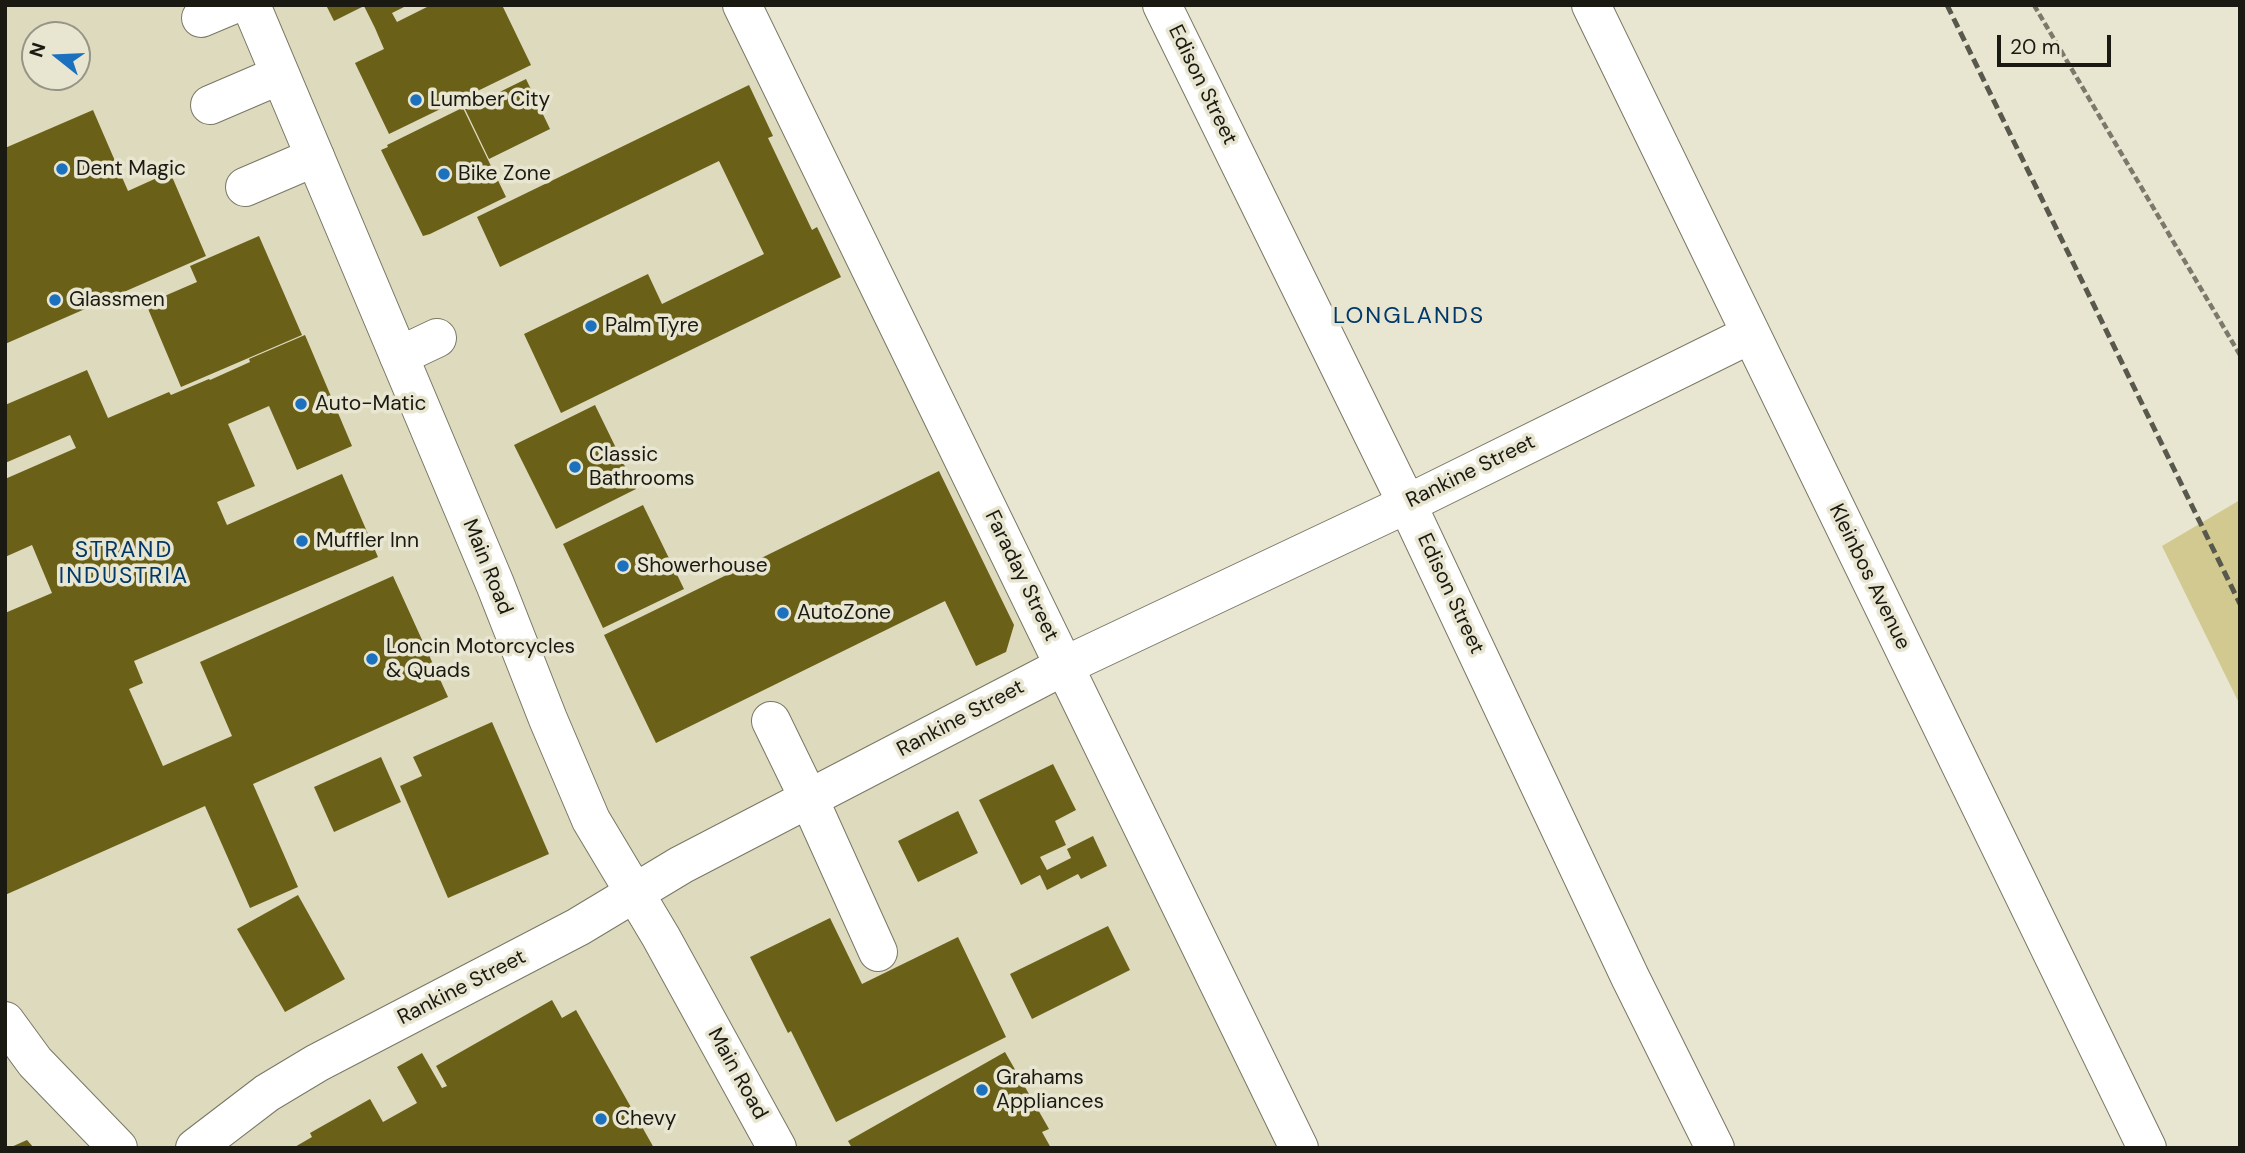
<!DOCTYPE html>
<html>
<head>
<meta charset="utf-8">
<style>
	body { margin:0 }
	#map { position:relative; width:2245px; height:1153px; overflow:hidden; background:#e8e6d1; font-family:"DM Sans",sans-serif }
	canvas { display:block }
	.frame { position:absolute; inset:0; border:7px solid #1a1912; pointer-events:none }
	.north { position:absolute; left:21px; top:21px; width:70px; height:70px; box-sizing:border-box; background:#e8e6d1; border:2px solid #969485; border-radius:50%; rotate:288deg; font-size:19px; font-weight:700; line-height:28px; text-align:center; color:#1a1912 }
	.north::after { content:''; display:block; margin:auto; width:24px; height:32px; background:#1c71bf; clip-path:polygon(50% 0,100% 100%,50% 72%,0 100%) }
	.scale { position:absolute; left:1997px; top:35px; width:114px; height:32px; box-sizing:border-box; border:4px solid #1a1912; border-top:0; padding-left:9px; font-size:21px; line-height:24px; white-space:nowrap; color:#1a1912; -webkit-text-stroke:5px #e8e6d1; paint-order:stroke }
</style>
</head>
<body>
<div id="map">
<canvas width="2245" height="1153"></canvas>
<div class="frame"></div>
<div class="north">N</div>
<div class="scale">20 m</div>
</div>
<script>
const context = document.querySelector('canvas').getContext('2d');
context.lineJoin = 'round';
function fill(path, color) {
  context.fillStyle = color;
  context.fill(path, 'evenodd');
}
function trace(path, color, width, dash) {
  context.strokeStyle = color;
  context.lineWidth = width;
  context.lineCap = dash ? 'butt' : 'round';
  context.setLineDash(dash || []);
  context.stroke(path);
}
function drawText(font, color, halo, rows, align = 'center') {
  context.font = font + ' "DM Sans",sans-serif';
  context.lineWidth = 7;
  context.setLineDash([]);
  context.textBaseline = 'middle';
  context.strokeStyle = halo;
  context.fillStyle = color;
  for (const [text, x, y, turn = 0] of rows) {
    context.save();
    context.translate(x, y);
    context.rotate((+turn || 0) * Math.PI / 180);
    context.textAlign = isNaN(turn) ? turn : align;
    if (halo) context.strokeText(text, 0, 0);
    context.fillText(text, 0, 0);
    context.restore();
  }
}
fill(new Path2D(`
	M5 5H743L1302 1148H5ZM35 35H77V77H35Z`), '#dddabe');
fill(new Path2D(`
	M2240 500V705L2162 546Z`), '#d1c990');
fill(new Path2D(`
	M326 5H408L392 13 397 22 431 5H502L531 65 389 134 355 63 384 49 375 28 364 6 334 21Z
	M526 79 550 129 489 159 465 109Z
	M749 85 773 136 768 138 812 230 817 227 841 277 561 413 524 334 648 274 662 304 764 254 719 161 500 267 477 217Z
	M462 106 506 197 430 234 423 236 381 150 388 147 387 145 462 108Z
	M93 110 128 191 170 172 206 256 5 344V148Z
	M259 236 302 335 181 387 146 304 197 282 190 266Z
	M305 335 352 446 297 470 269 406 228 424 255 486 217 502 227 525 342 474 378 557 134 661 143 683 129 689 163 766 232 736 200 662 393 576 448 697 253 784 298 887 250 908 205 806 5 895V613L52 593 32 545 5 557V479L76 448 70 435 5 463V405L87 370 108 418 169 392 171 395 209 379 210 380 250 362 249 359Z
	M595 405 636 489 556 529 514 445Z
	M939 471 1014 625 1006 652 976 666 945 601 656 743 604 635Z
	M643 505 684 589 603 628 563 544Z
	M492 722 549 854 448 898 400 786 422 776 413 757Z
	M381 757 401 802 334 832 314 787Z
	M1053 764 1076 810 1055 821 1066 845 1040 857 1047 870 1071 858 1067 849 1093 836 1107 866 1081 879 1078 874 1047 890 1040 875 1021 885 979 800Z
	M958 811 978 853 918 882 898 841Z
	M298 895 345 979 285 1012 237 929Z
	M830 918 862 984 958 937 1006 1037 836 1122 791 1031 788 1033 750 957Z
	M1108 926 1130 970 1032 1019 1010 974Z
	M552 1000 562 1018 576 1010 654 1148H293L312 1137 310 1133 370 1099 383 1122 417 1103 397 1067 422 1053 442 1088 447 1086 436 1066Z
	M1005 1052 1049 1129 1042 1132 1051 1148H852L848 1141Z
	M27 1140 34 1148H9Z`), '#6a6017');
const minor = new Path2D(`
	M742 5 1299 1148
	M1162 5 1407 504 1630 977 1715 1148
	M1591 5 2147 1148
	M201 18 232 5
	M210 105 280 75
	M245 187 315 157
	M399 356 437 338
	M771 721 809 799 878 952
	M5 1021 35 1062 118 1148
	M195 1148 267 1093 317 1063 578 927 681 865 1064 666 1407 504 1751 334`);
const major = new Path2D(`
	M251 5 495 584 548 719 591 820 661 937 777 1148`);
trace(minor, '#797764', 40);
trace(major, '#797764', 40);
trace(new Path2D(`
	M2034 5 2240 355`), '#7a796b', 4.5, [7, 3.5]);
trace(minor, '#fff', 38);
trace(major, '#fff', 38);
trace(new Path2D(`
	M1947 5 2240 604`), '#59584d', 5, [10, 5]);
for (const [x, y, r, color] of [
	[416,100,7,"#1c71bf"],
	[62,169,7,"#1c71bf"],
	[444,174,7,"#1c71bf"],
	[55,300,7,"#1c71bf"],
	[591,326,7,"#1c71bf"],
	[301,404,7,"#1c71bf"],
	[575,467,7,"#1c71bf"],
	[302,541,7,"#1c71bf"],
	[623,566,7,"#1c71bf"],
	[783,613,7,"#1c71bf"],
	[372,659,7,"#1c71bf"],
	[982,1090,7,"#1c71bf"],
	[601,1119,7,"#1c71bf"]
]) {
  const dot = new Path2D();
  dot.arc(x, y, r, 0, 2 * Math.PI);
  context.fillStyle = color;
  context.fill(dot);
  trace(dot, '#e8e6d1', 2.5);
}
drawText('21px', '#1a1912', '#e8e6d1', [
	["Edison Street",1202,85,64],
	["Rankine Street",1471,472,-26],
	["Main Road",487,567,68],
	["Faraday Street",1021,576,64],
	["Kleinbos Avenue",1869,577,64],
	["Edison Street",1450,594,65],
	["Rankine Street",961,719,-28],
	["Rankine Street",462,988,-27],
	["Main Road",737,1074,61]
]);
drawText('21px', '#1a1912', '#e8e6d1', [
	["Lumber City",430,100],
	["Dent Magic",76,169],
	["Bike Zone",458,174],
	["Glassmen",69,300],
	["Palm Tyre",605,326],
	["Auto-Matic",315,404],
	["Classic",589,455],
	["Bathrooms",589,479],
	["Muffler Inn",316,541],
	["Showerhouse",637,566],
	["AutoZone",797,613],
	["Loncin Motorcycles",386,647],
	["& Quads",386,671],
	["Grahams",996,1078],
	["Appliances",996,1102],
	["Chevy",615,1119]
], 'left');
context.letterSpacing = '2px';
drawText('23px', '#003869', '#e8e6d1', [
	["LONGLANDS",1409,317],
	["STRAND",124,551],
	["INDUSTRIA",124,577]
]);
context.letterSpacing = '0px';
</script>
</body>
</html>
